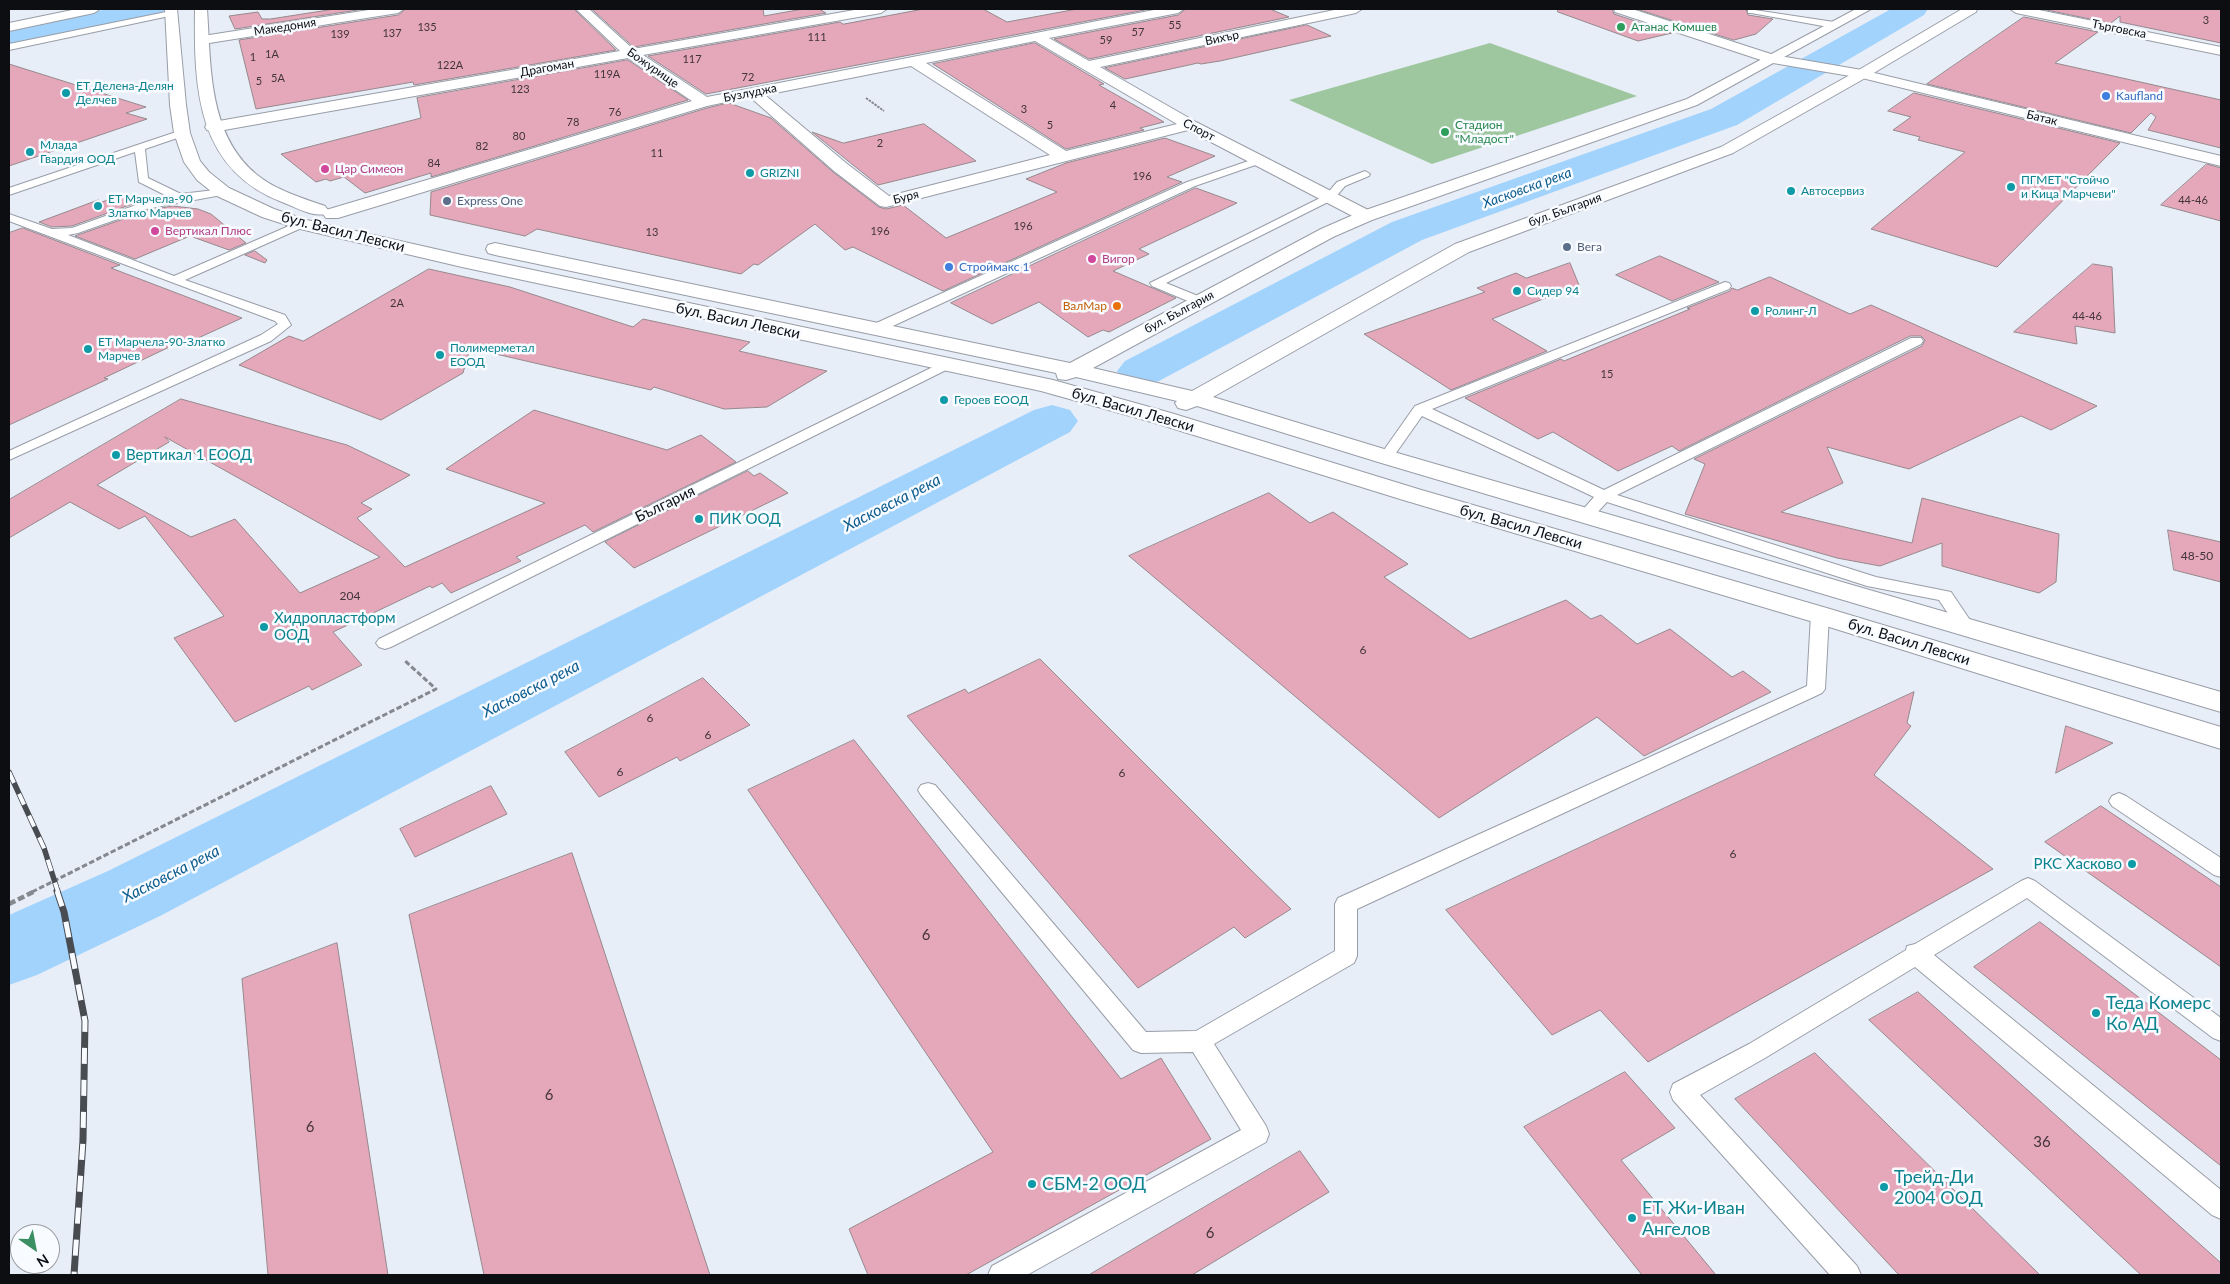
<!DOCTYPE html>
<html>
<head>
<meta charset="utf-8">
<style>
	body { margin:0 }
	#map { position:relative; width:2230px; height:1284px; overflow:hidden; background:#e8eef8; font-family:Lato,sans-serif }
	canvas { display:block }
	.frame { position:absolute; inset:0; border:10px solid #0c0e11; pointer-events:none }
	.north { position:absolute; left:10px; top:1224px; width:50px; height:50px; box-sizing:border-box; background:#f8fbff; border:1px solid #9a9ca0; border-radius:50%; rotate:147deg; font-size:14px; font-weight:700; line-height:20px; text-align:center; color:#0c0e11 }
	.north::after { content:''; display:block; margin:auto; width:18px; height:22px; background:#3b8f62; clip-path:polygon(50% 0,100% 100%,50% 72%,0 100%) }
</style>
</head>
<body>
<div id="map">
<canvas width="2230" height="1284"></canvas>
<div class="frame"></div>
<div class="north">N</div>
</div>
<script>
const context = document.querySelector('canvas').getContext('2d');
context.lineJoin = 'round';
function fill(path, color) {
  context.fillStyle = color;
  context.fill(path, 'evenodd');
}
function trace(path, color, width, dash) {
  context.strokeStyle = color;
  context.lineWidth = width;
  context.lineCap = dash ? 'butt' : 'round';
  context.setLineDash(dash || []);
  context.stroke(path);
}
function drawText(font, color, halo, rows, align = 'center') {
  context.font = font + ' Lato,sans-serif';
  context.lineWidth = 5;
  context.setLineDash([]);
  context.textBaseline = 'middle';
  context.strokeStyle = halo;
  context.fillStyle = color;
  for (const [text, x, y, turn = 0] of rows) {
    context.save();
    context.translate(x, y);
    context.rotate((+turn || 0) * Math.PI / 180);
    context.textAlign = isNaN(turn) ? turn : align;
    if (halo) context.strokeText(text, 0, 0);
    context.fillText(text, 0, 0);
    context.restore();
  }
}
fill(new Path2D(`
	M1490 43 1637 96 1432 164 1289 100Z`), '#9ec79f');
fill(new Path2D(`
	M108 9H166L162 15 151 18 9 47V29Z
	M1891 9H1928L1924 15 1737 125 1422 240 1159 381 1142 386 1125 381 1117 371 1125 361 1392 222 1711 109Z
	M1052 405 1070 410 1078 421 1070 432 162 915 37 975 9 985V915L108 871 1034 410Z`), '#a2d3fc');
const building = new Path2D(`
	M335 9H364L235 29 229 16 258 12 262 19H270Z
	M406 9H574L616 50 414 85 413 82 256 109 239 40 398 15Z
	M592 9H763L764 16 803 9H819L826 13 634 47Z
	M924 9H983L1007 22 1077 9H1150L706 94 648 56 840 22 843 24Z
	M1186 9H1270L1289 17 1089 59 1054 39 1178 15Z
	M1558 9H1612L1614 14 1672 33 1638 41 1558 12Z
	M1637 9H1746L1748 15 1773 19 1756 34 1734 40Z
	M2042 9H2221V43L2120 22V16L2111 23Z
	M2024 17 2098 32 2055 63 2221 100V148L2148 130 2156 117 2151 113 2131 133 1927 84Z
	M1307 25 1331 36 1220 61 1201 64 1198 63 1125 79 1105 68Z
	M1035 43 1104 84 1099 85 1164 122 1140 128 1144 130 1066 149 933 64Z
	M628 60 688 100 431 177V173L365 193 344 177 330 181 326 179 316 182 281 154 421 118 417 98Z
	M9 64 146 107 126 113 147 119 9 166Z
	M1914 93 2120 143 1997 267 1871 229 1965 152 1918 140 1920 137 1893 130 1911 117 1888 111Z
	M729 103 771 118 833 172 879 207 886 209 903 205 946 238 1057 192 1026 179 1066 163 1165 138 1215 156 1167 177 1182 182 943 291 853 247 845 250 815 224 758 265 754 264 741 274 537 229 525 236 430 215 431 192 707 108Z
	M924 124 976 161 878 185 812 132 843 143Z
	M2207 164 2221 168V221L2161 205Z
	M1196 188 1237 203 1139 249 1149 254 1113 271 1176 298 1109 332 1103 330 1088 337 1039 302 992 324 951 303Z
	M120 196 138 202 72 226 52 227 39 222 98 200 101 202Z
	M173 206 198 209 211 214 246 243 229 250 190 236 135 259 75 236 146 211Z
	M23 228 120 265 111 268 242 318 185 344 180 342 104 378 108 379 9 425V233Z
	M255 251 267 260 265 263 245 255Z
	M1660 256 1719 282 1672 301 1616 275Z
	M1570 263 1579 285 1492 319 1547 351 1451 390 1364 334 1485 292 1477 288 1516 273 1526 278Z
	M2093 264 2112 267 2115 333 2075 326 2077 344 2014 332Z
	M429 269 510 287 633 327 643 319 750 342 739 351 827 371 767 407 724 409 654 387 651 390 470 348 463 373 381 420 239 365 289 336 303 341Z
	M1770 277 1850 314 1871 305 2097 406 2051 430 2021 416 1909 469 1827 447 1843 483 1781 512 1912 543 1922 498 2059 534 2056 582 2039 593 1942 566V543L1880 566 1837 558 1685 514 1705 464 1694 459 1922 346 1925 340 1921 336H1910L1679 451 1672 446 1618 471 1553 432 1538 439 1465 398 1561 359 1564 361 1690 309 1687 308 1730 291 1732 288 1737 290Z
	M181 399 347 445 410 475 361 503 372 509 357 518 405 567 545 503 446 469 534 410 667 450 701 435 736 462 593 532 585 525 516 557 521 561 451 593 442 583 432 588 430 586 333 632 362 665 312 690 309 686 235 722 174 638 224 616 145 516 119 529 70 502 9 538V500ZM165 437 380 557 300 593 235 519 191 537 97 485 169 442Z
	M748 471 754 476 760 473 788 493 634 568 605 542Z
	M1269 493 1310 523 1333 512 1408 564 1384 577 1470 639 1566 600 1591 619 1601 615 1637 644 1670 629 1732 677 1743 671 1771 692 1644 756 1597 717 1439 818 1129 556Z
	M2168 530 2221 542V582L2174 570Z
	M1040 659 1252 871 1291 909 1245 938 1234 927 1138 988 907 716 965 689 968 693Z
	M703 678 750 725 680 761 677 757 599 797 565 752Z
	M1914 692 1907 723 1911 726 1874 775 1993 869 1648 1062 1600 1010 1552 1035 1446 910Z
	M2066 726 2113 743 2056 773Z
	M854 740 1121 1079 1161 1058 1211 1139 966 1275H868L849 1229 993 1152 748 790Z
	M491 786 507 814 415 857 400 829Z
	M2101 806 2221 887V967L2045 842Z
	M572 853 710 1275H484L409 915Z
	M2040 922 2221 1060V1166L1974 967Z
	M337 943 388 1275H268L242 979Z
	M1918 992 2221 1263V1275H2141L1869 1020Z
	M1815 1053 2040 1275H1899L1735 1099Z
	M1625 1072 1675 1128 1621 1160 1716 1275H1642L1524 1127Z
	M1300 1151 1329 1192 1192 1275H1089Z`);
fill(building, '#e5a7ba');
trace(building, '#95898d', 1);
const lane = new Path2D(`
	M1748 9 1834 22 1838 25 1834 28 1751 13H1748Z
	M171 11H174V15L9 50V44Z
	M182 130 187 133 186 135 145 149 148 178 181 194 223 189 227 190 228 192 227 194 146 209 78 233 68 235 174 276 298 222H306L308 224 306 226 185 280 285 315 291 325 271 341 9 460V451L261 335 278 324 275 321 9 221V214L52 229 72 228 139 204 169 197 139 182 135 152 9 195V188Z
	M1260 157 1265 160 1264 162 1195 186 882 331H872L871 328 872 325 1187 182Z
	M1365 171 1370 174 1369 176 1345 186 1334 199 1166 283 1203 298 1205 301 1203 304H1195L1152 286 1150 283 1326 195 1337 182Z
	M1725 282 1729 283 1731 286 1729 289 1432 409 1604 490 1911 338H1921L1923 341 1921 344 1617 495 1876 577 1951 592 1974 626 1971 630 1965 632 1959 630 1939 600 1867 586 1607 502 1593 517H1581L1579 514 1594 497 1422 416 1391 460H1381L1379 457 1415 406Z
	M945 361 950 362 952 365 950 368 391 647 385 649 379 647 376 643 379 639Z
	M1820 609 1826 611 1829 615 1825 689 1822 693 1357 909V956L1354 963 1214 1044 1266 1126 1269 1134 1266 1142 1027 1275H988L992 1266 1241 1130 1193 1052 1141 1053 1133 1050 921 795 918 790 921 785 928 783 935 785 1146 1032 1196 1031 1335 951V904L1338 898 1807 686 1811 615 1814 611Z
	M2119 793 2126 796 2221 858V877L2214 875 2112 806 2109 801 2112 796Z
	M2028 878 2035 881 2221 1018V1041L2213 1038 2027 898 1934 955 2221 1190V1219L2212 1215 1915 967 1765 1058 1700 1095 1857 1266 1861 1275H1830L1673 1100 1670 1092 1673 1084 1749 1044 1906 950 1907 946 1915 944 2021 881Z`);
const street = new Path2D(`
	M77 9H100L94 13 9 31V23Z
	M375 9H404L398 13 203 44 196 40 203 36Z
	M576 9H589L633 49 860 9H887L881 13 643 55 707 97 1159 9H1184L1178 13 1049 38 1089 61 1339 9H1362L1356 13 1100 67 1196 122 1372 212 1375 216 1372 220H1360L1188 130 886 207 880 206 834 171 750 97 707 106 338 218H326L323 214 326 210 692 101 628 58 213 132 207 130 205 127 207 124 213 122 620 51ZM1035 41 1177 124 1066 151 926 63ZM911 66 1050 155 889 196 846 163 765 95Z
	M1614 9H1632L1774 55 1862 70 2221 156V166L1862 78 1767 62 1615 12Z
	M2010 9H2034L2221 47V55L2016 13Z`);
const secondary = new Path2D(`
	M165 9H177L186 105 190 133 200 161 209 172 229 188 274 209 307 220 462 255 1053 380 1171 413 1418 489 1830 609 2221 727V749L1810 621 1400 499 1155 423 1041 391 462 267 296 228 262 217 217 196 197 180 184 162 174 133 170 105Z
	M195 9H207C211 66 208 134 256 174 275 190 302 198 325 206L328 210 325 214C312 217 295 207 282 202 196 169 194 87 195 9Z
	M1856 9H1871L1697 105 1372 220 1333 237 1093 368 1192 391 1455 244 1721 147 1857 71 1962 9H1977L1976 12 1867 77 1733 153 1469 252 1213 397 1394 452 2221 692V712L1378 462 1197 406 1186 410 1178 408 1175 403 1177 401 1076 377 1066 380 1058 379 1056 373 495 255 488 253 486 249 488 245 495 243 1070 363 1321 229 1360 212 1687 99Z`);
trace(lane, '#989da7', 2);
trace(street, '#989da7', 2);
trace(secondary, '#989da7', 2);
trace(new Path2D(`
	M866 98 884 111`), '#84888f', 2, [2.5, 1]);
trace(new Path2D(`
	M32 892 436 689 404 660`), '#84888f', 3, [5.5, 2.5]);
trace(new Path2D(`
	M9 904 35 891`), '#84888f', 4.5, [7, 3]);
fill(lane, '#fff');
fill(street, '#fff');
fill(secondary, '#fff');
const railFar1 = new Path2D(`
	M9 772 44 848 58 892`);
const rail = new Path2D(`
	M57 891 64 912 85 1021 83 1140 74 1275`);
trace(railFar1, '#484b50', 5.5);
trace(rail, '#484b50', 7);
trace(railFar1, '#f8fbff', 4, [12]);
trace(rail, '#f8fbff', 5, [16]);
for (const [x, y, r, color] of [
	[1621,27,5,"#2e9e5b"],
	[66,93,5,"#0f9aa8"],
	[2106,96,5,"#3f7fe0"],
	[1445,132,5,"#2e9e5b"],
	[30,152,5,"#0f9aa8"],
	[325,169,5,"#d1479c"],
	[750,173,5,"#0f9aa8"],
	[2011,187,5,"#0f9aa8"],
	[1791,191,5,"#0f9aa8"],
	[447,201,5,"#5c6f8a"],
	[98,206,5,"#0f9aa8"],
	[155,231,5,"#d1479c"],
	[1567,247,5,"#5c6f8a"],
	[1092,259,5,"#d1479c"],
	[949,267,5,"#3f7fe0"],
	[1517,291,5,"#0f9aa8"],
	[1117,306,5,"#e8710a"],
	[1755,311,5,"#0f9aa8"],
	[88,349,5,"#0f9aa8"],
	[440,355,5,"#0f9aa8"],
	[944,400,5,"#0f9aa8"],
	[116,455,5,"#0f9aa8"],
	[699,519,5,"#0f9aa8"],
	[264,627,5,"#0f9aa8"],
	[2132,864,5,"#0f9aa8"],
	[2096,1013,5,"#0f9aa8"],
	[1032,1184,5,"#0f9aa8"],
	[1884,1187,5,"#0f9aa8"],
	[1632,1218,5,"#0f9aa8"]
]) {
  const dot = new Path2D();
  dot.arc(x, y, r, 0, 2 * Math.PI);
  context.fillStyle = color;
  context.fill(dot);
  trace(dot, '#f8fbff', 2);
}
drawText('11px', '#42343b', null, [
	["3",2206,20],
	["55",1175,25],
	["135",427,27],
	["57",1138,32],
	["137",392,33],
	["139",340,34],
	["111",817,37],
	["59",1106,40],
	["1А",272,54],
	["1",253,57],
	["117",692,59],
	["122А",450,65],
	["119А",607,74],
	["72",748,77],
	["5А",278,78],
	["5",259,81],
	["123",520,89],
	["4",1113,105],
	["3",1024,109],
	["76",615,112],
	["78",573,122],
	["5",1050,125],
	["80",519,136],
	["2",880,143],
	["82",482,146],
	["11",657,153],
	["84",434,163],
	["196",1142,176],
	["44-46",2193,200],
	["196",1023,226],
	["196",880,231],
	["13",652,232],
	["2А",397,303],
	["44-46",2087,316],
	["15",1607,374]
]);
drawText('12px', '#0c0e11', '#f8fbff', [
	["Македония",285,27,-9],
	["Търговска",2119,29,11],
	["Вихър",1222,38,-12],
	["Драгоман",547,68,-10],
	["Божурище",653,68,35],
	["Бузлуджа",750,93,-11],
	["Батак",2042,118,14],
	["Спорт",1199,130,28],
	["Буря",906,197,-14],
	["бул. България",1565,210,-20],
	["бул. България",1179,312,-28]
]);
drawText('12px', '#27864d', '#f8fbff', [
	["Атанас Комшев",1631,27],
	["Стадион",1455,125],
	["\"Младост\"",1455,139]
], 'left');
drawText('12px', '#0d838f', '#f8fbff', [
	["ЕТ Делена-Делян",76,86],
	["Делчев",76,100],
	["Млада",40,145],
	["Гвардия ООД",40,159],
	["GRIZNI",760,173],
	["ПГМЕТ \"Стойчо",2021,180],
	["и Кица Марчеви\"",2021,194],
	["Автосервиз",1801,191],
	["ЕТ Марчела-90",108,199],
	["Златко Марчев",108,213],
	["Сидер 94",1527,291],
	["Ролинг-Л",1765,311],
	["ЕТ Марчела-90-Златко",98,342],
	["Марчев",98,356],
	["Полимерметал",450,348],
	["ЕООД",450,362],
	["Героев ЕООД",954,400]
], 'left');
drawText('12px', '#366cbe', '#f8fbff', [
	["Kaufland",2116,96],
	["Строймакс 1",959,267]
], 'left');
drawText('12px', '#b23c85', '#f8fbff', [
	["Цар Симеон",335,169],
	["Вертикал Плюс",165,231],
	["Вигор",1102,259]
], 'left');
drawText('12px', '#4e5e75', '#f8fbff', [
	["Express One",457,201],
	["Вега",1577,247]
], 'left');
drawText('12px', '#c56008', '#f8fbff', [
	["ВалМар",1107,306]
], 'right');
drawText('12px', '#42343b', null, [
	["48-50",2197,556],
	["204",350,596],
	["6",1363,650],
	["6",650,718],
	["6",708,735],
	["6",620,772],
	["6",1122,773],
	["6",1733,854]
]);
drawText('italic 14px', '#0d5c8e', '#f8fbff', [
	["Хасковска река",1527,188,-20]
]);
drawText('15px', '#0c0e11', '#f8fbff', [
	["бул. Васил Левски",343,232,14],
	["бул. Васил Левски",738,321,12],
	["бул. Васил Левски",1133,410,16],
	["България",665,504,-26],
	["бул. Васил Левски",1521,527,16],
	["бул. Васил Левски",1909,642,17]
]);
drawText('15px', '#0d838f', '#f8fbff', [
	["Вертикал 1 ЕООД",126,455],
	["ПИК ООД",709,519],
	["Хидропластформ",274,618],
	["ООД",274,635],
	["РКС Хасково",2122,864,"right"]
], 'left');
drawText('15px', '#42343b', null, [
	["6",926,935],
	["6",549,1095],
	["6",310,1127],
	["36",2042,1142],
	["6",1210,1233]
]);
drawText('italic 16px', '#0d5c8e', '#f8fbff', [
	["Хасковска река",892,503,-27],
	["Хасковска река",531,689,-27],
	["Хасковска река",171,874,-27]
]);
drawText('18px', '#0d838f', '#f8fbff', [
	["Теда Комерс",2106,1003],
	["Ко АД",2106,1024],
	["Трейд-Ди",1894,1177],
	["2004 ООД",1894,1198],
	["СБМ-2 ООД",1042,1184],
	["ЕТ Жи-Иван",1642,1208],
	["Ангелов",1642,1229]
], 'left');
</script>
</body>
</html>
